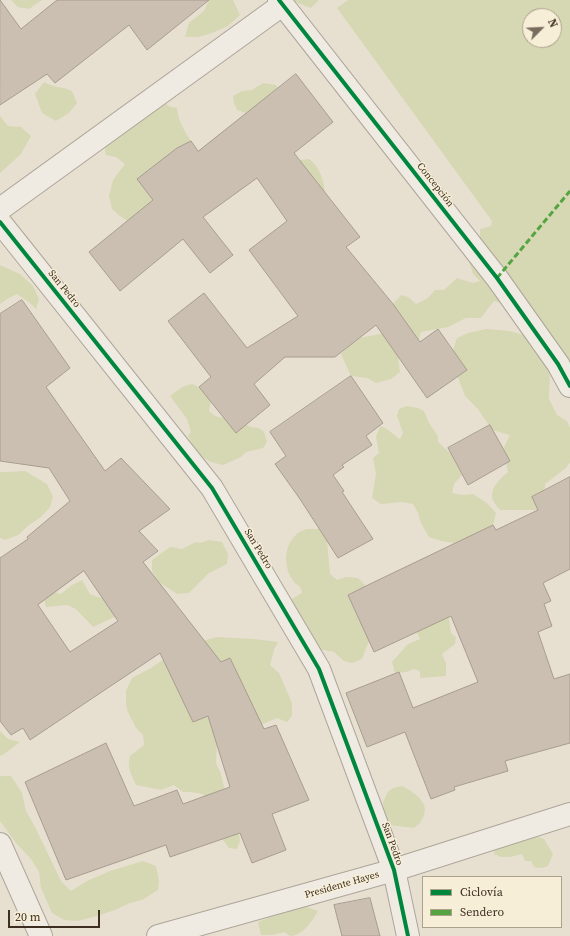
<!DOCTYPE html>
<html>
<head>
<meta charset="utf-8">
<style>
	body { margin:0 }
	#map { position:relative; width:570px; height:936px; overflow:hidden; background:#e7e0d1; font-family:"Source Serif 4",serif }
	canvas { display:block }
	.legend { position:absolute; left:422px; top:876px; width:140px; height:52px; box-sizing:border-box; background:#f7eed8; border:1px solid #ada18e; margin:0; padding:5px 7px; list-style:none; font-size:12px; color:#3d2e20 }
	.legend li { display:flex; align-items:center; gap:8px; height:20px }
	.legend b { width:20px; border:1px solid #ada18e }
	.north { position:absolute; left:522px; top:8px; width:40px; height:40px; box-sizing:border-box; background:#f7eed8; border:1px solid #ada18e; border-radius:50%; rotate:66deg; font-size:11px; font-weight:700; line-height:16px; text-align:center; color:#3d2e20 }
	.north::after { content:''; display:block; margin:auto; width:14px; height:18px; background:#786c5e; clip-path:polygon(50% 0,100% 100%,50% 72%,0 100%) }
	.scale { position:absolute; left:8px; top:910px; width:92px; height:18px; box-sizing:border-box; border:2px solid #3d2e20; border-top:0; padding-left:5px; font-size:12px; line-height:14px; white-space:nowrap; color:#3d2e20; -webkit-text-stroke:3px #f7eed8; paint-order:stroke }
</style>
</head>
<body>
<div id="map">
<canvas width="570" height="936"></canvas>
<ul class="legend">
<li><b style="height:5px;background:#00873e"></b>Ciclovía</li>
<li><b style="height:5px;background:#54a441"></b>Sendero</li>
</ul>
<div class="north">N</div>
<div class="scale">20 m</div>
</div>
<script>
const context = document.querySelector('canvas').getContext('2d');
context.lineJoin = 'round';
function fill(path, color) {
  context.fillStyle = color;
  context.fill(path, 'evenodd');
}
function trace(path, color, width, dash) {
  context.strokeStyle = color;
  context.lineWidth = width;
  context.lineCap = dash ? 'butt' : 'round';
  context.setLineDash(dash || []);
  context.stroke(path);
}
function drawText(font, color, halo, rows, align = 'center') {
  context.font = font + ' "Source Serif 4",serif';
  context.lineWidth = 3;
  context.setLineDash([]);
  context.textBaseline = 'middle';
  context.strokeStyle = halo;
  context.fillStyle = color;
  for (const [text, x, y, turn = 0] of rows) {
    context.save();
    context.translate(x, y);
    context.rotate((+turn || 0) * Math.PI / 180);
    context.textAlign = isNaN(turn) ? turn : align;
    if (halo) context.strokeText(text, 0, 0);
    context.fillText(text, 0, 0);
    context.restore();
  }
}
fill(new Path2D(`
	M11 0H42L29 9 18 7Z
	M209 0H233L240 15 228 26 212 33 199 37H185L189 23 204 11Z
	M293 0H319L311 8 298 3Z
	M348 0H570V361L566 357 550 347 546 327 532 315 506 304 494 301 487 310 481 318H466L448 327 421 332 418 343 398 357 400 372 391 379 376 383 367 378 351 376 341 354 347 348 359 338 385 333 400 315 393 304 401 295 408 297 416 304 428 298 435 290H444L457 278 473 283 480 281 473 274 466 253 480 238V229L491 226 492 221 337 8ZM530 16H554V40H530Z
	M44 82C54 88 61 86 72 91L77 103 69 113 56 121 42 113 35 94Z
	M263 83 276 85 283 95 262 103 246 113 237 110 234 103 233 96 242 91 252 90Z
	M155 101 165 103 170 107 177 108C178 120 184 131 191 141L188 148 158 207 132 224 120 216 112 209 109 196 113 180 125 164 116 157 106 155 104 145Z
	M0 116 8 126 21 127 31 136 21 154 0 173Z
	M309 159C319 165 324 181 325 192L314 197 293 163 300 160Z
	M0 265 20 274 33 286 39 299 36 309 30 303 17 294 7 299 0 304Z
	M486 329 510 331 536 339 550 366 549 399 557 415 567 421 570 428V462L566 468 545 484 544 497 538 510H500C498 508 496 505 494 502 487 490 500 479 508 472L503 449 510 435 492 430 478 409 465 396 455 370 453 350 457 338 468 333Z
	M192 384 199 387 211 401 209 411 215 416 243 423 251 427 259 428 264 432 267 442 263 448 246 452 241 457 223 465 211 462 197 454 188 436 191 432 187 419 170 396 182 387Z
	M407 406 418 408 424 411 429 423 438 436V442L451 454 462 475 454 484 452 493 463 495 473 494 487 503 496 513 493 525 484 529 474 539 455 543 441 541 429 537 421 523 418 513 413 504 402 502 381 504 372 498 376 474 373 458 379 453 376 437 380 426C388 428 393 435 400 439L403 433 397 416 399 409Z
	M25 471 47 484 53 497 50 507 41 517 29 525 18 535 5 540 0 538V472H6Z
	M307 529H319L327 541 330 574 337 580 346 577 358 578 366 586 364 600 369 641 362 659 352 663 344 661 334 652 319 649 288 601 302 593C301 584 296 586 292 579 283 565 284 544 298 533 300 531 304 530 307 529Z
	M209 540 222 542 228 554 227 564 209 573 189 593 177 594 159 582 152 571V560L170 547 182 549 196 542 200 543Z
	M82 580 90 594 101 598 112 592 117 616 93 627 76 609 67 605 46 607 43 595 50 591 61 594 72 585Z
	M451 611 449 618 451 633 456 637 455 644 442 654 446 663V676L420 678V671L413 669 406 672 395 673 392 662 408 644 420 639 407 612Z
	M217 637 254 639 278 642 274 650 270 665 279 673 292 703V716L287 722 277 718 246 731 217 744 216 763 221 774 226 796 238 828 240 841 237 849 229 848 216 831 208 805 203 794 191 792H183L174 785 161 790 136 785C131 774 127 767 130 756L144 745 143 735 136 728 127 710 126 703V691L132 678 151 668 161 661 193 645 206 640Z
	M0 731 8 739 20 742 4 754 0 756Z
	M1 776H11L22 793 26 811 35 827 61 881 71 891 87 881 110 871 143 861 156 866 159 881 158 890 142 900 130 903 115 910 97 916 78 921 64 920 52 913 41 888 39 872 31 859 16 843 0 821V777Z
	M402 786C415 793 433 804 421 821 420 824 416 826 414 828L389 825 384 816 383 802 388 792 393 788Z
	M529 834 544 839 553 854 548 866 542 868 534 867 531 861H525L522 854 510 857H501L494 854 495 849Z
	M301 905 318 911C313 920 303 936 290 936 288 935 286 933 285 932L272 935H261L258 922Z`), '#d6d7b3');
const building = new Path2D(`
	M0 0 21 29 57 0H209L147 50 129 25 55 83 47 74 0 105Z
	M296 74 333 122 294 153 360 237 346 247 393 304 420 342 438 329 467 370 427 398 376 325 335 357H285L254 384 270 405 236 433 199 387 211 377 168 321 204 293 247 348 298 316 249 250 287 221 257 178 203 217 233 255 210 273 183 239 120 291 89 252 153 200 137 179 177 148 191 141 198 151Z
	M22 300 70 368 46 387 105 471 121 458 170 509 139 531 158 551 143 562 221 662 230 658 264 729 276 725 309 800 272 814 286 850 252 863 240 833 170 857 166 845 66 880 25 782 106 743 134 806 177 790 183 804 230 787 208 716 193 722 160 653 30 740 23 728 11 735 0 721V558L28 539 27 537 70 501 49 468 0 461V314ZM84 571 118 621 70 652 38 605Z
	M351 376 383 423 366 436 372 445 342 465 344 467 333 475 344 491 342 492 373 539 338 558 300 499 275 464 286 456 270 432Z
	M490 425 510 461 468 485 448 448Z
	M570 477V569L543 583 551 601 544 604 552 626 538 632 554 679 570 674V743L505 761 508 771 454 787 455 790 431 799 405 732 367 747 346 693 399 672 413 708 478 682 451 616 374 652 348 595 370 584 493 525 496 530 538 510 532 497Z
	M370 898 380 936H342L334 905Z`);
fill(building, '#cbbfb2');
trace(building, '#a89c90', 1);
const street = new Path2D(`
	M279 0 497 278 558 364 570 386
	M0 209 282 5
	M0 222 212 488 319 669 394 870 408 936
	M0 844 41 936
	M158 936 394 870 570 814`);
trace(street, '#ada599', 24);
trace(street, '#efebe3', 22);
trace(new Path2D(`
	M497 278 570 191`), '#54a441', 3, [6, 3]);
trace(new Path2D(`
	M279 0 497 278 558 364 570 386
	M0 222 212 488 319 669 394 870 408 936`), '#00873e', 4);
drawText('10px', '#3d2e20', '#f7eed8', [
	["Concepción",435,185,52],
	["San Pedro",64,289,51],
	["San Pedro",258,549,59],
	["San Pedro",392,844,70],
	["Presidente Hayes",342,885,-16]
]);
</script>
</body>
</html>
